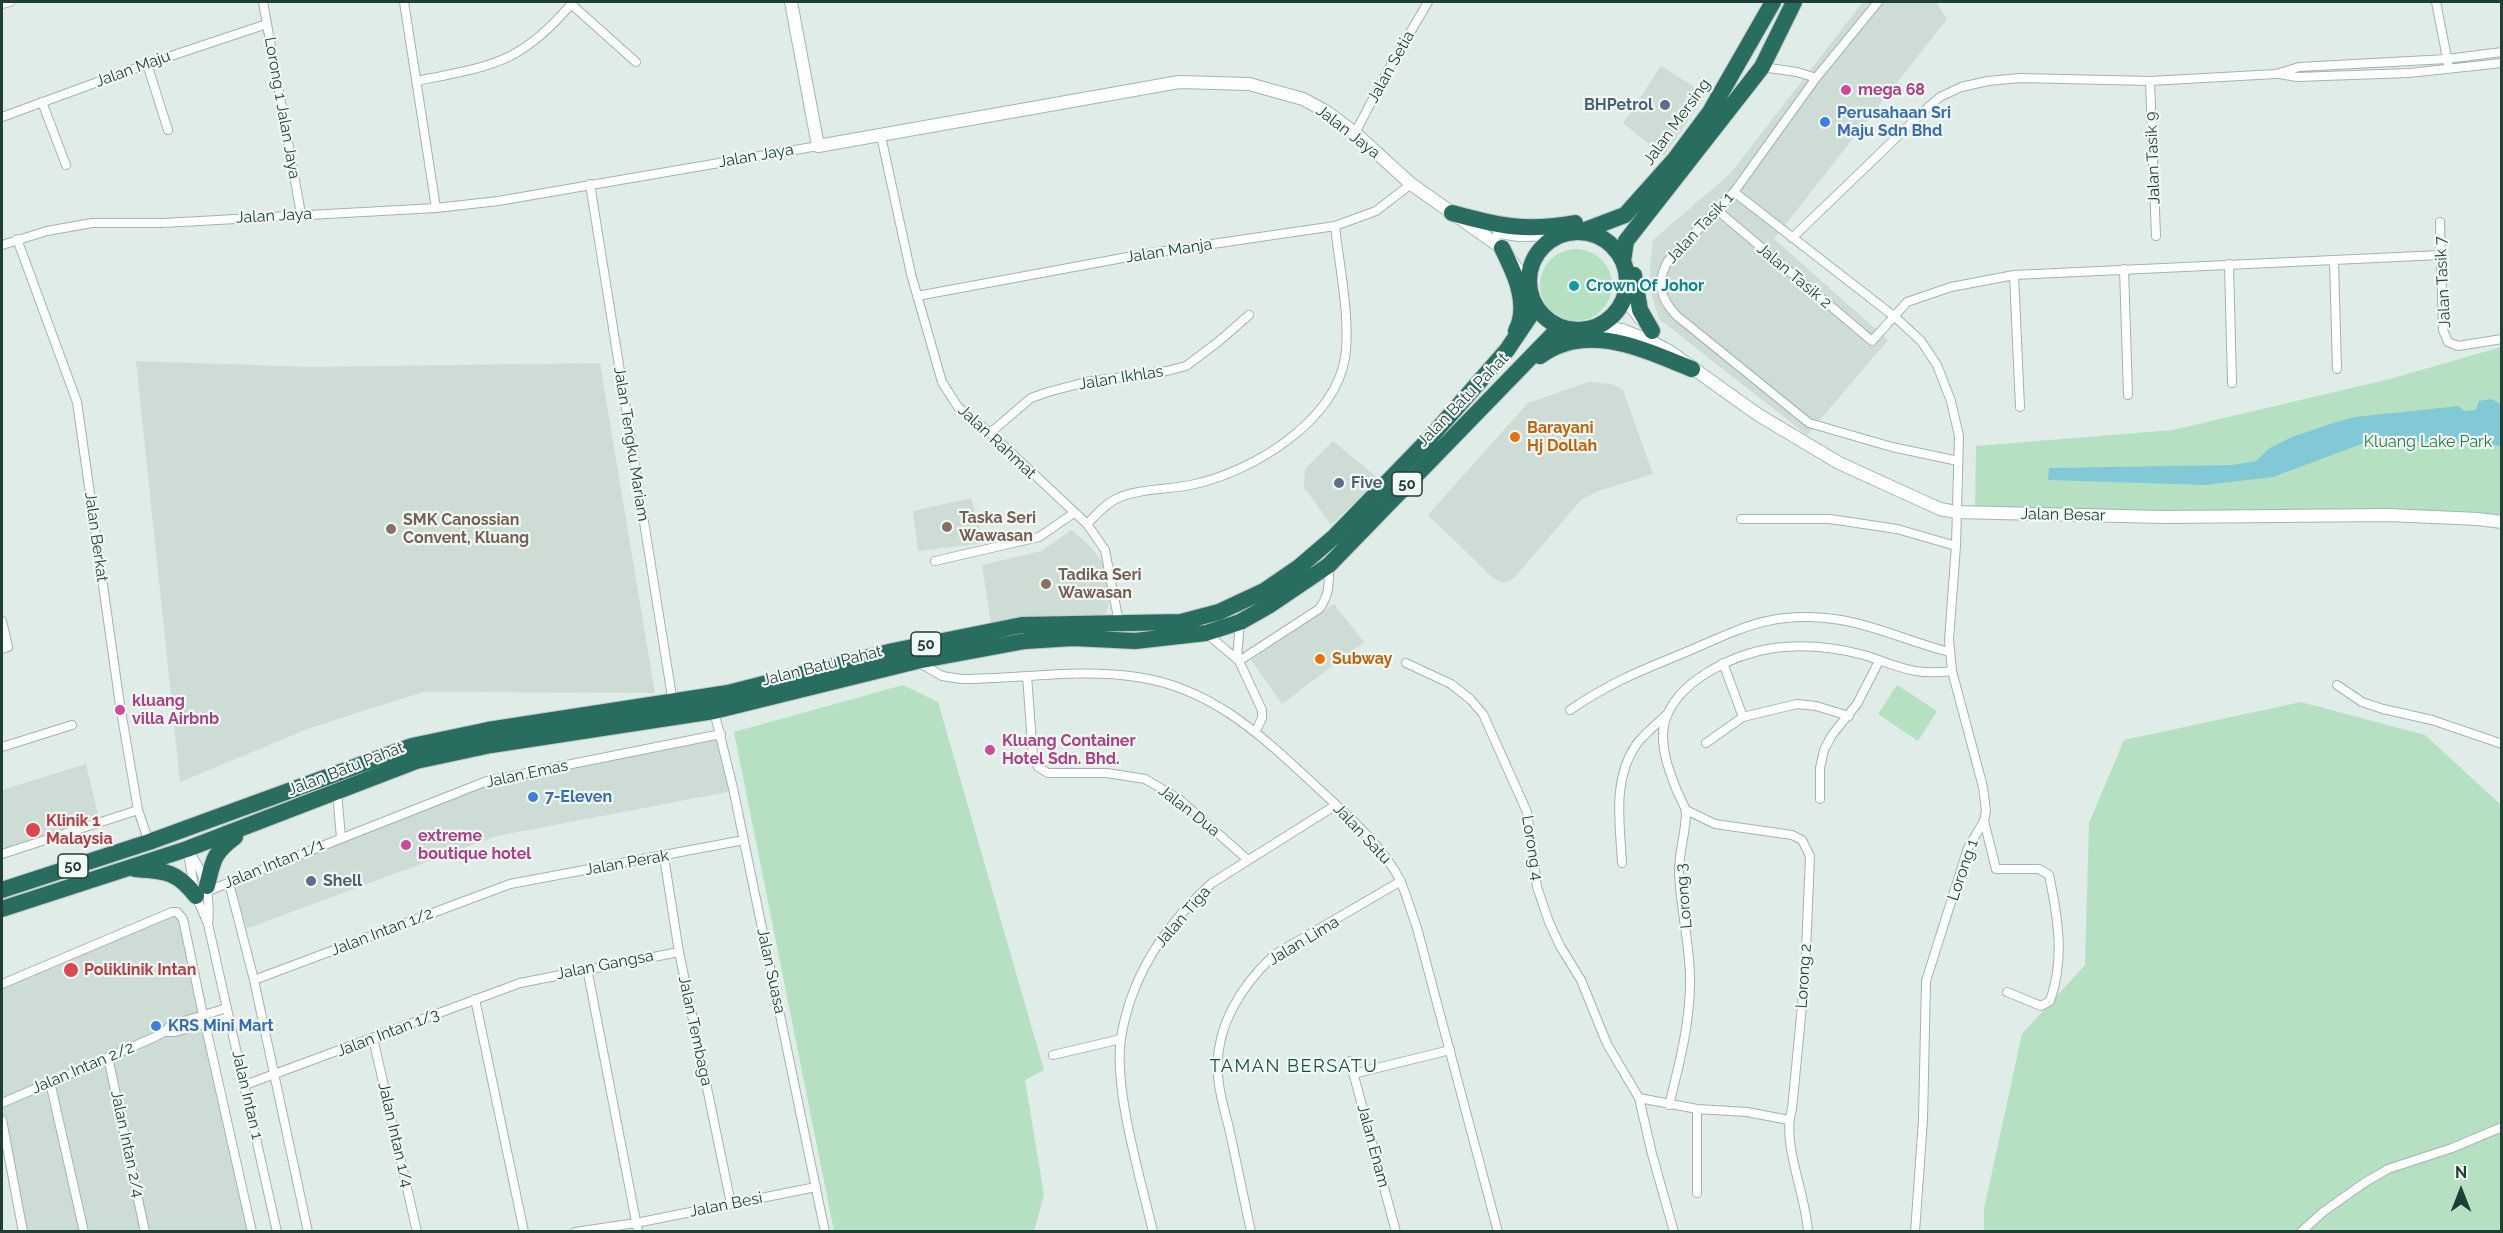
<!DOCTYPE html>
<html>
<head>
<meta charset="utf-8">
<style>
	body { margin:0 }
	#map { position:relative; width:2503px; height:1233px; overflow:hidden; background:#e0ece7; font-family:Raleway,sans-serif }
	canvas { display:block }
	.frame { position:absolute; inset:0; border:3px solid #1f3e36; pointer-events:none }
	.north { position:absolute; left:2431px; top:1161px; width:60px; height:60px; -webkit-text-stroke:4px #f1f9f5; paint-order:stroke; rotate:0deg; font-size:16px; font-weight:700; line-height:24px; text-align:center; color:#1f3e36 }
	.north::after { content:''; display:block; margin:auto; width:21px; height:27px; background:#1f3e36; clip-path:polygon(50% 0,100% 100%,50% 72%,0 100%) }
</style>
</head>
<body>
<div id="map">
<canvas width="2503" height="1233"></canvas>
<div class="frame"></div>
<div class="north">N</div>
</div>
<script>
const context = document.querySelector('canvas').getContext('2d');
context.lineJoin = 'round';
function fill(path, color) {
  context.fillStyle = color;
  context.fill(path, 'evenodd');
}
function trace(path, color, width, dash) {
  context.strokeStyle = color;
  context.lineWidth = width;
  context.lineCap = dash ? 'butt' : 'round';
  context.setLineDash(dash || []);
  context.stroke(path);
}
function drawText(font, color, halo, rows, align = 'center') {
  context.font = font + ' Raleway,sans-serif';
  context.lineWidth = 4.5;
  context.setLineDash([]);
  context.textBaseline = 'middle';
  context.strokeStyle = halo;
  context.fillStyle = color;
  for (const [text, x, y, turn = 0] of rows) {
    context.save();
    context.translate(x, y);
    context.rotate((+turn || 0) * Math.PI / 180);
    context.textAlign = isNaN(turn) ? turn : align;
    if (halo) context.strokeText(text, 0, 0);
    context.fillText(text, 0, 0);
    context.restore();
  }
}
fill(new Path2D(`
	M1863 2H1936L1947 19 1774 239 1888 340 1807 435 1659 319 1652 297 1650 267 1653 240 1730 174Z
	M1661 66 1706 94 1664 156 1623 123Z
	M136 361 311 367 600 363 655 693 423 692 310 728 180 782Z
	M1588 382 1612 384 1623 390 1653 474 1599 491 1581 500 1514 578 1503 583 1493 578 1428 515 1528 403Z
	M1333 441 1379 479 1331 525 1304 487 1305 469Z
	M971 498 984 543 918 551 913 511Z
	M1072 530 1090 546 1106 567 1110 601 1105 614 1090 616 1061 615 991 624 982 565 1041 551Z
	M1334 604 1364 642 1282 704 1251 660Z
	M725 737 738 790 497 836 245 929 234 885 485 786Z
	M86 764 99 819 2 850V790Z
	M173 907 185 912 256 1231H19L2 1140V979Z`), '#cedcd6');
fill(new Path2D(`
	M1540 285a36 36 0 1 1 72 0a36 36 0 1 1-72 0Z
	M2501 347V514L1975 510 1976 446 2173 430 2390 379Z
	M903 685 938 702 1044 1070 1025 1080 1044 1195 1034 1231H834L734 732Z
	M1897 685 1937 711 1918 741 1878 714Z
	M2301 702 2425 735 2501 805V1231L1984 1232V1209L2022 1034 2085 965 2089 823 2124 740Z`), '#b6e0c2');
fill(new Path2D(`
	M2491 399 2501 404V446L2375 439 2273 477 2206 485 2048 480 2049 468 2232 465 2256 461 2270 448 2292 437 2333 423 2355 417 2459 406 2464 411 2476 410 2479 401Z`), '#82c9d7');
const street = new Path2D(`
	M263 2 301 214
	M404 2 436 208
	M1878 2 1816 78 1734 192 1668 261C1656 282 1660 299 1677 316L1809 423 1892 447 1958 461
	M2436 2 2448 63
	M2 4 10 2
	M571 4 636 62
	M147 64 168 130
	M1762 67 1797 72 1816 78
	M2279 74 2297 77 2409 73 2502 63
	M416 81C492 66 521 64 573 2
	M2150 81 2156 236
	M42 102 66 165
	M2 117 147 64 267 24
	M1355 133 1387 72 1428 2
	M881 136 911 274 942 382 958 407 990 433 1087 524 1105 550 1119 623
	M590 184 673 703
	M1734 192 1895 317 1921 341 1937 365 1951 401 1959 436 1956 546 1949 640 1952 671 1983 787 1986 811 1984 821 1968 848 1926 981 1923 1120 1915 1232
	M1717 210 1872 341 1907 302 1951 287 2014 275 2440 255
	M2440 222 2443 330 2448 342 2458 346 2502 339
	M1792 238 1925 110 1940 97 1961 87 1988 81 2020 78 2150 81 2276 74 2299 67 2447 59 2502 52
	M17 239 77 402 120 705 138 810 149 842
	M2 245 47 231 92 223H163L436 208 498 201 818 146
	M2334 260 2337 369
	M2229 264 2232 383
	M2124 269 2128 395
	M2014 275 2020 407
	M917 296 1144 254 1335 226 1376 211 1411 184
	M990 433 1031 398 1048 392 1086 382 1167 371 1186 366 1218 342 1249 315
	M1741 519H1830L1897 529 1956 546
	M1087 524C1096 515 1106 503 1118 498 1141 488 1170 490 1195 484 1253 471 1334 422 1345 358 1351 320 1339 265 1335 226
	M935 561 1039 537 1074 513
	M2 621 8 647 2 649
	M1206 633 1239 661 1262 710V718L1256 731
	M1237 658 1240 622
	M1239 661 1319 609C1330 595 1329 582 1329 565
	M918 662 942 676 961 679C1019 679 1079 668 1137 677 1214 688 1265 739 1319 789 1345 813 1371 836 1391 865 1404 883 1409 906 1417 928L1498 1232
	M1406 663 1451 684 1470 699 1483 714 1527 812 1537 887 1549 922 1560 946 1581 980 1607 1044 1639 1098 1652 1154 1674 1232
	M1723 663 1743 717
	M1027 676 1033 757 1038 767 1048 773H1107L1145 779 1179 799 1248 860
	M2337 685 2362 702 2383 709 2432 720 2502 744
	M1570 710C1608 684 1637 672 1679 655 1741 629 1771 609 1841 620 1877 626 1913 643 1950 652
	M714 711 733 788 825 1232
	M1706 743 1743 717 1797 704 1816 706 1849 716
	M2 747 72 725
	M337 792 341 838
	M1820 799V768L1824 750 1832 735 1857 704 1879 661
	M1686 810 1715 824 1792 835 1802 840 1810 856 1805 975 1792 1109C1781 1143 1806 1194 1808 1232
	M1984 821 1996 869H2039L2049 875C2058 918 2065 959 2050 1001L2041 1006 2007 992
	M187 849 196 896 208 924 277 1232
	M189 852C205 873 211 897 208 924
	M2 854 138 810
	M664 857 679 952 731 1204
	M1622 863C1620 823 1612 780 1636 745 1644 734 1657 724 1666 715
	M229 883 254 980 308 1232
	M208 891 487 781 721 734
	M587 968 638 1232
	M254 980 510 884 744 840
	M2 984 172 912H177L183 919 203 1015
	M475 999 524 1232
	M205 1023 252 1232
	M164 1032H175L229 1017
	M373 1038 417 1232
	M1053 1055 1121 1039
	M108 1057 145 1232
	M1350 1061 1396 1232
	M1353 1074 1450 1050
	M50 1082 84 1232
	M245 1085 520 983 679 952
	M1639 1098 1697 1109 1747 1112 1789 1120
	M2 1103 155 1037 164 1032 171 1025 227 1008
	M1669 1105C1680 1062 1691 1019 1690 975 1689 940 1680 906 1679 871 1679 851 1686 832 1686 812 1685 806 1680 798 1677 791 1669 771 1660 748 1664 725 1674 681 1734 654 1774 648 1804 644 1834 647 1864 655 1899 666 1912 676 1952 671
	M1697 1109V1193
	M2 1120 23 1232
	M575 1232 636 1223 816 1187
	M1153 1232C1141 1180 1113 1088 1121 1038 1131 976 1166 924 1212 883L1336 805
	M1251 1232C1244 1200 1238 1169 1231 1137 1227 1117 1219 1096 1218 1075 1214 1028 1241 986 1274 955L1401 881
	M2301 1232 2323 1212 2364 1183 2388 1169 2452 1148 2502 1127`);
const secondary = new Path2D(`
	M791 2 818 146 1179 82 1249 84 1303 99 1327 112 1355 133 1411 184 1502 248 1528 284
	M1499 232 1519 235 1564 234
	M1624 297 1640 318
	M1595 327 1622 330 1648 340 1669 351 1757 414 1839 463 1940 509 1956 512 2163 517 2389 515 2478 519 2502 522`);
const highway = new Path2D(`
	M1452 213C1499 226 1526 232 1575 223
	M1580 232 1625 215 1675 159 1710 112 1773 2
	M1529 281a49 49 0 1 1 98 0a49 49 0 1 1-98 0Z
	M1502 248C1514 272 1530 304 1516 331
	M1623 261 1626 241 1762 67 1794 2
	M1634 275 1640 310 1652 331
	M1540 356C1587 321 1644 350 1692 369
	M135 869C165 871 177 871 196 896
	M207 886C213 861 213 853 235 837
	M2 890 149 842 412 746 488 730 728 693 893 651 1022 625 1181 622 1219 612 1264 591 1299 567 1334 537 1430 438 1507 350 1536 307
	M2 909 187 849 416 761 491 745 714 711 917 661 1025 641 1073 638 1135 641 1206 633 1240 622 1270 605 1329 565 1560 327`);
trace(street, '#a2b4ae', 10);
trace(secondary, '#9db9af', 14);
trace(highway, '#c0c9c7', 18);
trace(street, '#fff', 8);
trace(secondary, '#fff', 12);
trace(highway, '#286d5f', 16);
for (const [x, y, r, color] of [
	[1846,90,6,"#d1479c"],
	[1665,105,6,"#5c6f8a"],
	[1825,122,6,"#3f7fe0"],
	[1574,286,6,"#0f9aa8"],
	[1515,437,6,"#e8710a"],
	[1339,483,6,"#5c6f8a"],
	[947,527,6,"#8d6e63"],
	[391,529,6,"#8d6e63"],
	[1046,584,6,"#8d6e63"],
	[1320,659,6,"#e8710a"],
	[120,710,6,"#d1479c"],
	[990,750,6,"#d1479c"],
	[533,797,6,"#3f7fe0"],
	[33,830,8,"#e0444e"],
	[406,845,6,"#d1479c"],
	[311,881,6,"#5c6f8a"],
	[71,970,8,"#e0444e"],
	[156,1026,6,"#3f7fe0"]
]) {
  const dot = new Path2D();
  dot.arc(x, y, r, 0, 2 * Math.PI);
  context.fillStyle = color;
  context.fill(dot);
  trace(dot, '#f1f9f5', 2);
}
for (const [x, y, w] of [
	[1407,484,30],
	[926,644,30],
	[73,866,30]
]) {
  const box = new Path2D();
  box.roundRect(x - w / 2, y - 12, w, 24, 4.5);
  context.fillStyle = '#f1f9f5';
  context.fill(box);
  trace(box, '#1f3e36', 1.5);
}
drawText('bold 15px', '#1f3e36', null, [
	["50",1407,484],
	["50",926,644],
	["50",73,866]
]);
drawText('16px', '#1f3e36', '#f1f9f5', [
	["Jalan Setia",1391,67,-61],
	["Jalan Maju",133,69,-20],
	["Lorong 1 Jalan Jaya",282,108,80],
	["Jalan Mersing",1677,122,-54],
	["Jalan Jaya",1348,132,38],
	["Jalan Jaya",756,156,-10],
	["Jalan Tasik 9",2153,158,-92],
	["Jalan Jaya",274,216,-3],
	["Jalan Tasik 1",1700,228,-47],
	["Jalan Manja",1169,251,-9],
	["Jalan Tasik 2",1794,276,40],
	["Jalan Tasik 7",2443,282,-93],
	["Jalan Ikhlas",1121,378,-9],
	["Jalan Batu Pahat",1463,400,-46],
	["Jalan Rahmat",997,442,43],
	["Jalan Tengku Mariam",631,444,81],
	["Jalan Besar",2063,515,1],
	["Jalan Berkat",96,537,82],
	["Jalan Batu Pahat",822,666,-14],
	["Jalan Batu Pahat",346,769,-21],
	["Jalan Emas",527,774,-12],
	["Jalan Dua",1189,811,38],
	["Jalan Satu",1362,834,47],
	["Lorong 4",1532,848,81],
	["Jalan Perak",627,863,-10],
	["Jalan Intan 1/1",274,864,-22],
	["Lorong 1",1963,870,-71],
	["Lorong 3",1684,896,-95],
	["Jalan Tiga",1183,917,-49],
	["Jalan Intan 1/2",382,932,-21],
	["Jalan Lima",1304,941,-31],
	["Jalan Gangsa",605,965,-11],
	["Jalan Suasa",771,971,78],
	["Lorong 2",1804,976,-86],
	["Jalan Tembaga",695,1031,78],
	["Jalan Intan 1/3",388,1033,-21],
	["Jalan Intan 2/2",83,1068,-23],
	["Jalan Intan 1",247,1095,77],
	["Jalan Intan 1/4",395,1135,77],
	["Jalan Intan 2/4",127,1144,78],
	["Jalan Enam",1373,1146,75],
	["Jalan Besi",726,1205,-11]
]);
drawText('bold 16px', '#b23c85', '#f1f9f5', [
	["mega 68",1858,90],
	["kluang",132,701],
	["villa Airbnb",132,719],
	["Kluang Container",1002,741],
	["Hotel Sdn. Bhd.",1002,759],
	["extreme",418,836],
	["boutique hotel",418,854]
], 'left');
drawText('bold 16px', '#4e5e75', '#f1f9f5', [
	["BHPetrol",1653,105,"right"],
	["Five",1351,483],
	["Shell",323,881]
], 'left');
drawText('bold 16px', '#366cbe', '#f1f9f5', [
	["Perusahaan Sri",1837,113],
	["Maju Sdn Bhd",1837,131],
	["7-Eleven",545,797],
	["KRS Mini Mart",168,1026]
], 'left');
drawText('bold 16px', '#0d838f', '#f1f9f5', [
	["Crown Of Johor",1586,286]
], 'left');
drawText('bold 16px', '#c56008', '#f1f9f5', [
	["Barayani",1527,428],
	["Hj Dollah",1527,446],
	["Subway",1332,659]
], 'left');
drawText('16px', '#257946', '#f1f9f5', [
	["Kluang Lake Park",2428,442]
]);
drawText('bold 16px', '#785e54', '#f1f9f5', [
	["Taska Seri",959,518],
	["Wawasan",959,536],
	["SMK Canossian",403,520],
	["Convent, Kluang",403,538],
	["Tadika Seri",1058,575],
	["Wawasan",1058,593]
], 'left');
drawText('bold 16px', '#be3a42', '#f1f9f5', [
	["Klinik 1",46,821],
	["Malaysia",46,839],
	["Poliklinik Intan",84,970]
], 'left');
context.letterSpacing = '1.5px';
drawText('18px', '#195245', '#f1f9f5', [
	["TAMAN BERSATU",1294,1067]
]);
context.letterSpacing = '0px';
</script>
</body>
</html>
